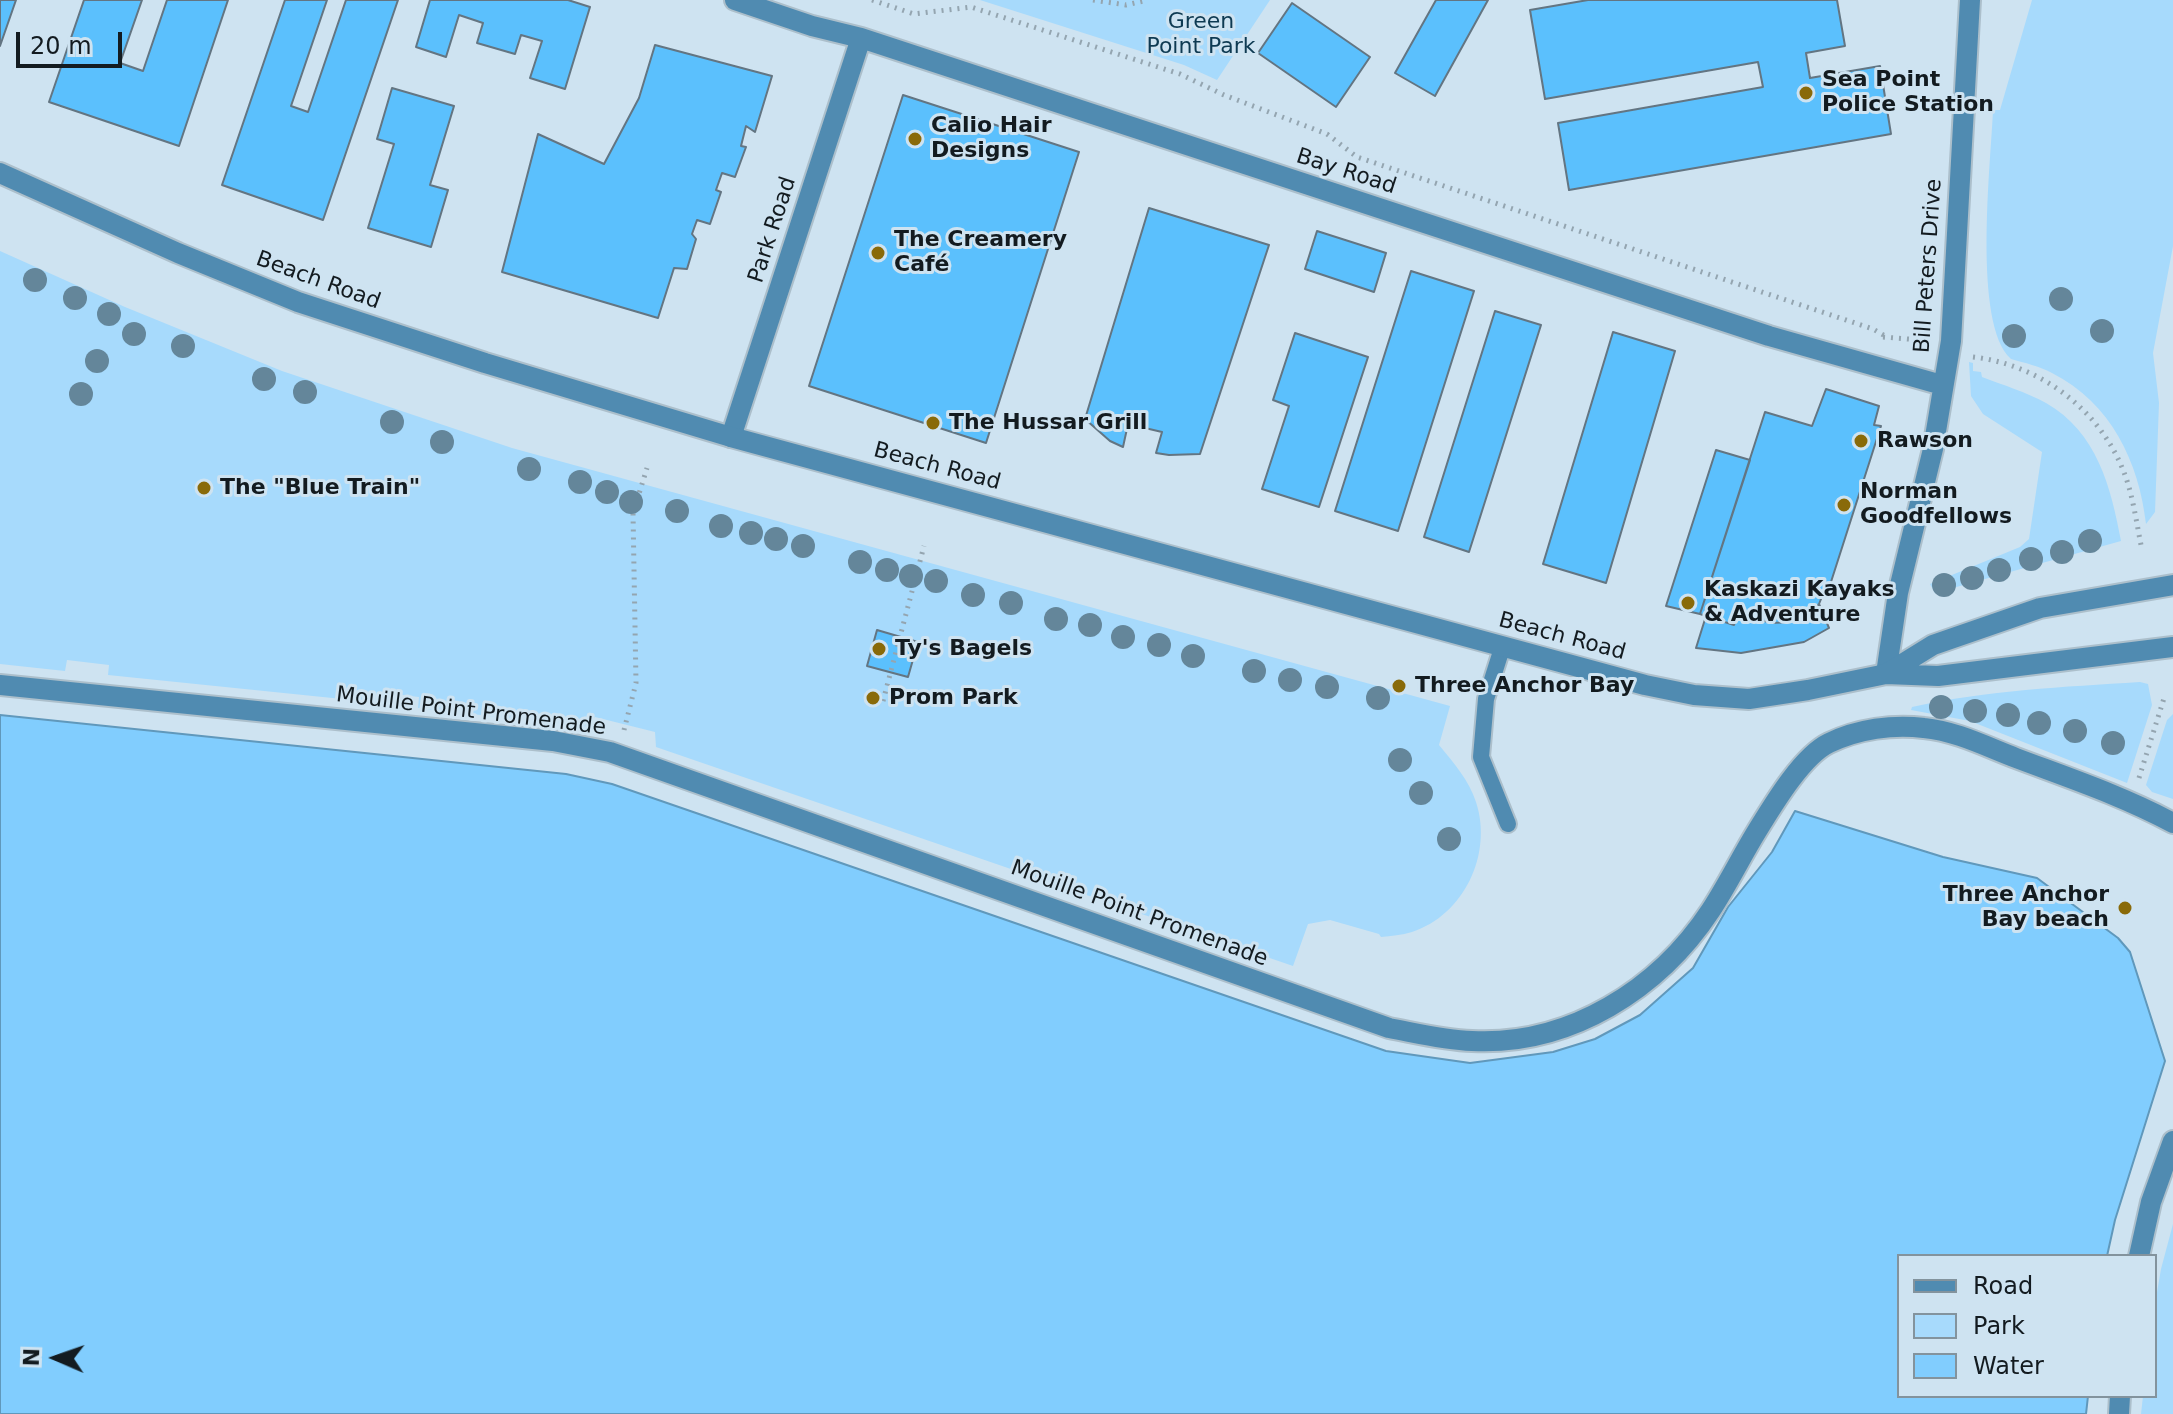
<!DOCTYPE html>
<html>
<head>
<meta charset="utf-8">
<style>
	body { margin:0 }
	#map { position:relative; width:2173px; height:1414px; overflow:hidden; background:#cee3f1; font-family:"DejaVu Sans",sans-serif }
	canvas { display:block }
	.legend { position:absolute; left:1897px; top:1254px; width:260px; height:144px; box-sizing:border-box; background:#cee3f1; border:2px solid #83939d; margin:0; padding:10px 14px; list-style:none; font-size:24px; color:#131b20 }
	.legend li { display:flex; align-items:center; gap:16px; height:40px }
	.legend b { width:40px; border:2px solid #83939d }
	.north { position:absolute; left:16px; top:1318px; width:80px; height:80px; -webkit-text-stroke:6px #cee3f1; paint-order:stroke; rotate:272deg; font-size:22px; font-weight:700; line-height:32px; text-align:center; color:#131b20 }
	.north::after { content:''; display:block; margin:auto; width:28px; height:36px; background:#131b20; clip-path:polygon(50% 0,100% 100%,50% 72%,0 100%) }
	.scale { position:absolute; left:16px; top:32px; width:106px; height:36px; box-sizing:border-box; border:4px solid #131b20; border-top:0; padding-left:10px; font-size:24px; line-height:28px; white-space:nowrap; color:#131b20; -webkit-text-stroke:6px #cee3f1; paint-order:stroke }
</style>
</head>
<body>
<div id="map">
<canvas width="2173" height="1414"></canvas>
<ul class="legend">
<li><b style="height:10px;background:#508bb1"></b>Road</li>
<li><b style="height:22px;background:#a7dafc"></b>Park</li>
<li><b style="height:22px;background:#81cdfe"></b>Water</li>
</ul>
<div class="north">N</div>
<div class="scale">20 m</div>
</div>
<script>
const context = document.querySelector('canvas').getContext('2d');
context.lineJoin = 'round';
function fill(path, color) {
  context.fillStyle = color;
  context.fill(path, 'evenodd');
}
function trace(path, color, width, dash) {
  context.strokeStyle = color;
  context.lineWidth = width;
  context.lineCap = dash ? 'butt' : 'round';
  context.setLineDash(dash || []);
  context.stroke(path);
}
function drawText(font, color, halo, rows, align = 'center') {
  context.font = font + ' "DejaVu Sans",sans-serif';
  context.lineWidth = 6;
  context.setLineDash([]);
  context.textBaseline = 'middle';
  context.strokeStyle = halo;
  context.fillStyle = color;
  for (const [text, x, y, turn = 0] of rows) {
    context.save();
    context.translate(x, y);
    context.rotate((+turn || 0) * Math.PI / 180);
    context.textAlign = isNaN(turn) ? turn : align;
    if (halo) context.strokeText(text, 0, 0);
    context.fillText(text, 0, 0);
    context.restore();
  }
}
fill(new Path2D(`
	M980 0H1270L1217 80 1184 65Z
	M2032 0H2173V246L2153 353 2159 403 2155 512 2146 524C2139 462 2111 403 2052 373 2039 366 2025 363 2011 359 1972 324 1991 162 1993 110H2000Z
	M0 251 125 307 282 371 512 448 1450 706 1439 745C1453 762 1469 780 1476 802 1493 854 1464 915 1412 932 1402 935 1391 936 1381 937L1379 934 1330 920 1308 924 1293 966 656 747 655 732 595 717 588 727 418 708 419 697 393 694 391 704 108 675 109 665 67 660 65 671 0 664Z
	M1969 362 1973 363V371L1981 372 1982 377C2003 385 2026 392 2046 403 2097 432 2111 487 2121 541L1935 593 1930 584 2020 547 2029 539 2042 452 1983 414 1971 396Z
	M2140 682 2148 684 2152 705 2127 783 1970 721 1911 710 1912 707C1988 690 2063 687 2140 682Z
	M2173 714V799L2152 792 2146 785 2167 720Z
	M2173 1224V1414H2141L2143 1396H2155V1304L2161 1269Z`), '#a7dafc');
const water = new Path2D(`
	M0 715 566 774 612 784 1386 1051 1470 1063 1553 1052 1595 1039 1640 1015 1693 968 1728 907 1772 852 1795 811 1943 857 2037 878 2118 938 2130 952 2165 1061 2115 1220 2107 1256H1899V1396H2088L2086 1414H0Z`);
fill(water, '#81cdfe');
trace(water, '#6098bb', 2);
const building = new Path2D(`
	M0 0H16L0 46Z
	M84 0H142L120 63 143 71 167 0H228L179 146 49 102Z
	M285 0H327L291 106 308 112 346 0H398L323 220 222 185Z
	M430 0H568L590 7 565 89 530 78 542 41 521 35 515 54 477 43 483 23 459 15 446 57 416 47Z
	M1436 0H1488L1435 96 1395 73Z
	M1588 0H1837L1845 46 1806 53 1810 78 1880 66 1891 134 1569 190 1558 123 1763 87 1758 62 1545 99 1530 10Z
	M1292 3 1370 57 1336 107 1258 53Z
	M655 45 772 76 755 132 746 126 741 146 746 147 735 177 722 173 716 190 721 192 710 224 697 220 692 234 696 239 687 269 674 268 658 318 502 272 538 134 604 164 639 98Z
	M392 88 454 106 430 185 448 190 431 247 368 228 394 144 377 139Z
	M903 95 1079 152 986 443 809 386Z
	M1149 208 1269 245 1200 454 1169 455 1156 453 1162 432 1128 424 1123 447 1110 441 1085 419Z
	M1317 231 1386 253 1374 292 1305 269Z
	M1411 271 1474 291 1398 531 1335 511Z
	M1495 311 1541 325 1469 552 1424 537Z
	M1613 332 1675 351 1606 583 1543 564Z
	M1295 333 1368 357 1319 507 1262 489 1289 406 1273 400Z
	M1826 389 1879 406 1874 425 1881 426 1830 585 1827 584 1819 604 1811 612 1792 622 1771 623 1738 613 1734 625 1700 614 1765 412 1812 426Z
	M1716 450 1750 460 1700 614 1666 606Z
	M1819 604 1829 628 1804 642 1741 653 1696 648 1706 616 1734 625 1738 613 1771 623 1792 622 1811 612Z
	M877 630 918 642 908 677 867 666Z`);
fill(building, '#5bc0fd');
trace(building, '#637582', 2);
const service = new Path2D(`
	M1503 645 1486 699 1481 757 1508 824`);
const pedestrian = new Path2D(`
	M0 685 553 741 610 752 1389 1028C1416 1033 1444 1040 1472 1041 1570 1046 1659 989 1711 910 1728 884 1741 857 1757 831 1773 805 1802 756 1829 743 1858 729 1893 724 1924 728 1956 731 1987 747 2016 758 2069 778 2123 796 2173 823
	M2139 1256 2151 1202 2173 1141
	M2119 1414 2120 1396`);
const minor = new Path2D(`
	M735 0 812 26 861 38 1769 336 1942 385
	M731 437 861 38
	M1886 674 1898 593 1933 449 1951 341 1970 0`);
const tertiary = new Path2D(`
	M0 173 178 253 298 302 485 363 731 437 1645 685 1694 695 1749 699 1808 690 1886 674 1938 676 2173 647
	M1886 674 1933 645 2040 608 2173 585`);
trace(service, '#acbfcb', 20);
trace(pedestrian, '#acbfcb', 24);
trace(minor, '#acbfcb', 24);
trace(tertiary, '#acbfcb', 24);
trace(new Path2D(`
	M872 0 914 14 971 7 1180 74 1224 95 1327 134 1357 157 1873 329 1887 337
	M1093 0 1126 5 1148 0
	M1883 337 1921 340V336
	M1973 357C2044 365 2107 415 2128 484 2134 504 2137 525 2141 545
	M883 701 924 546
	M624 730 636 683 633 513 647 468
	M2139 778 2165 695`), '#94a5b0', 5, [2, 6]);
trace(service, '#508bb1', 16);
trace(pedestrian, '#508bb1', 20);
trace(minor, '#508bb1', 20);
trace(tertiary, '#508bb1', 20);
context.fillStyle = '#64869a';
for (const [x, y] of [
	[35,280],
	[75,298],
	[2061,299],
	[109,314],
	[2102,331],
	[134,334],
	[2014,336],
	[183,346],
	[97,361],
	[264,379],
	[305,392],
	[81,394],
	[392,422],
	[442,442],
	[529,469],
	[580,482],
	[607,492],
	[631,502],
	[677,511],
	[721,526],
	[751,533],
	[776,539],
	[2090,541],
	[803,546],
	[2062,552],
	[2031,559],
	[860,562],
	[887,570],
	[1999,570],
	[911,576],
	[1972,578],
	[936,581],
	[1944,585],
	[973,595],
	[1011,603],
	[1056,619],
	[1090,625],
	[1123,637],
	[1159,645],
	[1193,656],
	[1254,671],
	[1290,680],
	[1327,687],
	[1378,698],
	[1941,707],
	[1975,711],
	[2008,715],
	[2039,723],
	[2075,731],
	[2113,743],
	[1400,760],
	[1421,793],
	[1449,839]
]) {
  context.beginPath();
  context.arc(x, y, 12, 0, 2 * Math.PI);
  context.fill();
}
for (const [x, y, r, color] of [
	[1806,93,8,"#896a09"],
	[915,139,8,"#896a09"],
	[878,253,8,"#896a09"],
	[933,423,8,"#896a09"],
	[1861,441,8,"#896a09"],
	[204,488,8,"#896a09"],
	[1844,505,8,"#896a09"],
	[1688,603,8,"#896a09"],
	[879,649,8,"#896a09"],
	[1399,686,8,"#896a09"],
	[873,698,8,"#896a09"],
	[2125,908,8,"#896a09"]
]) {
  const dot = new Path2D();
  dot.arc(x, y, r, 0, 2 * Math.PI);
  context.fillStyle = color;
  context.fill(dot);
  trace(dot, '#cee3f1', 3);
}
drawText('22px', '#0e3a52', '#cee3f1', [
	["Green",1201,22],
	["Point Park",1201,47]
]);
drawText('bold 22px', '#131b20', '#cee3f1', [
	["Sea Point",1822,80],
	["Police Station",1822,105],
	["Calio Hair",931,126],
	["Designs",931,151],
	["The Creamery",894,240],
	["Café",894,265],
	["The Hussar Grill",949,423],
	["Rawson",1877,441],
	["The \"Blue Train\"",220,488],
	["Norman",1860,492],
	["Goodfellows",1860,517],
	["Kaskazi Kayaks",1704,590],
	["& Adventure",1704,615],
	["Ty's Bagels",895,649],
	["Three Anchor Bay",1415,686],
	["Prom Park",889,698],
	["Three Anchor",2109,895,"right"],
	["Bay beach",2109,920,"right"]
], 'left');
drawText('22px', '#131b20', '#cee3f1', [
	["Bay Road",1346,172,18],
	["Park Road",773,230,-72],
	["Bill Peters Drive",1929,266,-86],
	["Beach Road",318,281,20],
	["Beach Road",937,467,15],
	["Beach Road",1562,637,15],
	["Mouille Point Promenade",471,712,7],
	["Mouille Point Promenade",1139,914,20]
]);
</script>
</body>
</html>
